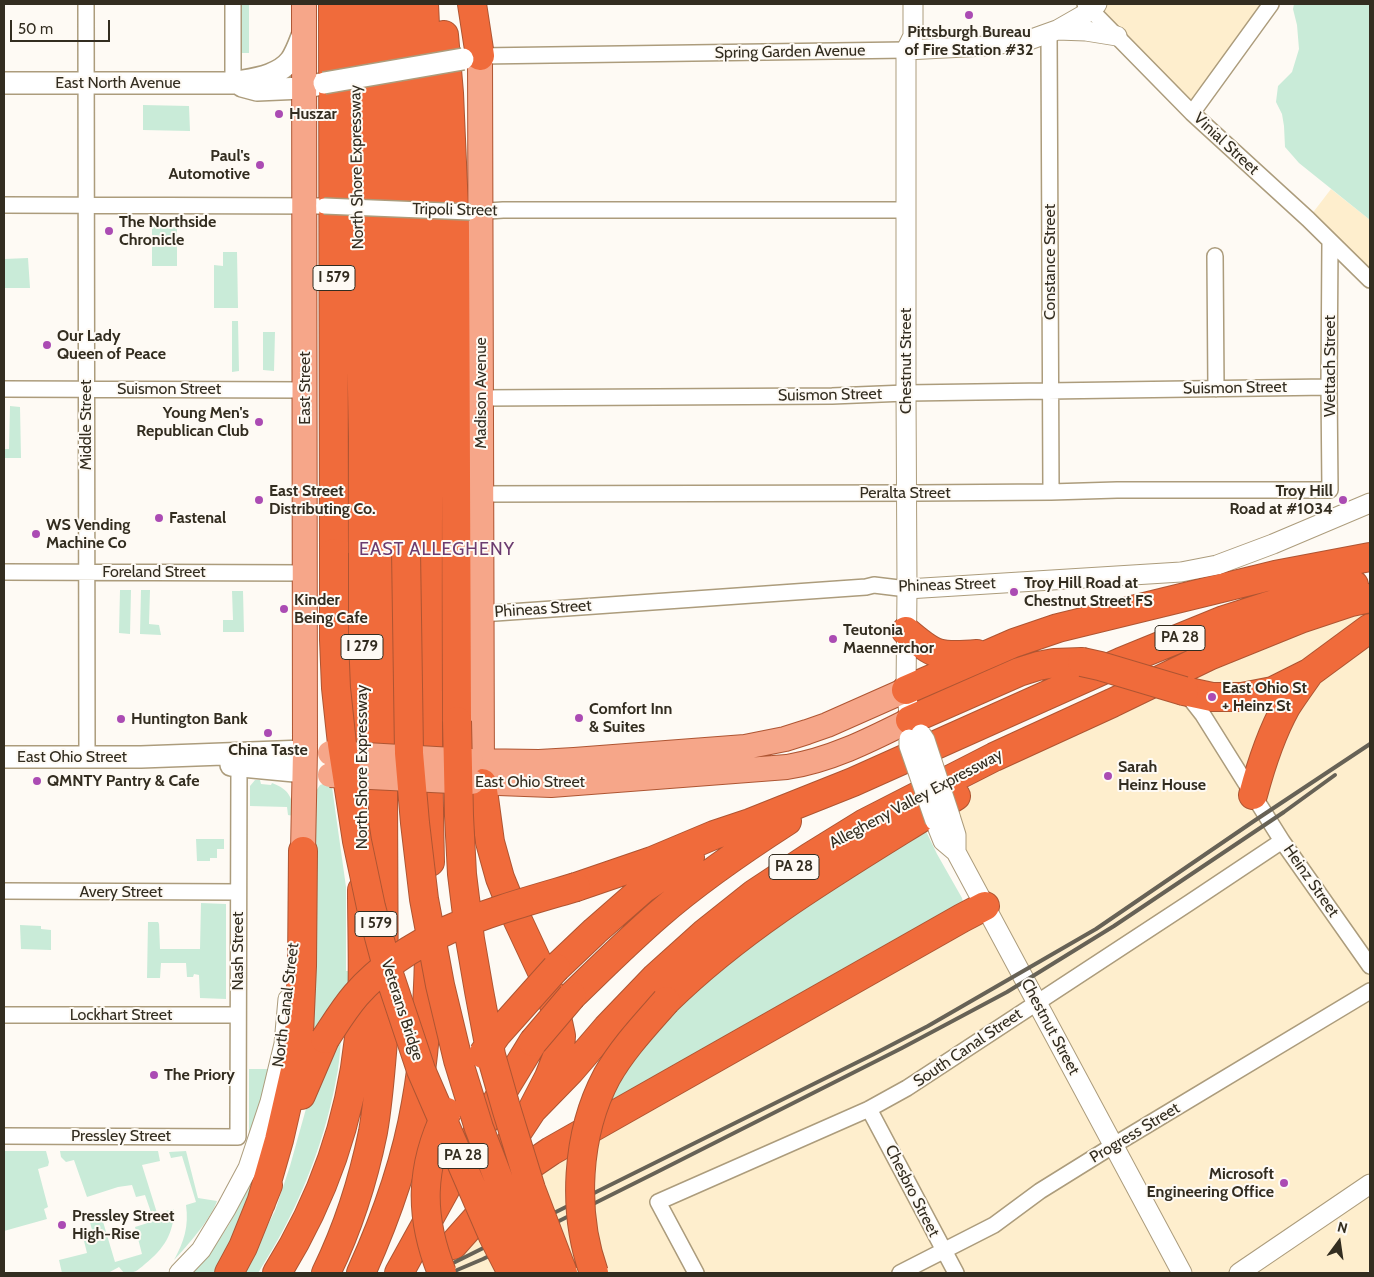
<!DOCTYPE html>
<html>
<head>
<meta charset="utf-8">
<style>
	body { margin:0 }
	#map { position:relative; width:1374px; height:1277px; overflow:hidden; background:#fefaf4; font-family:Cabin,sans-serif }
	canvas { display:block }
	.frame { position:absolute; inset:0; border:5px solid #332d20; pointer-events:none }
	.north { position:absolute; left:1314px; top:1217px; width:50px; height:50px; -webkit-text-stroke:4px #fefaf4; paint-order:stroke; rotate:14deg; font-size:14px; font-weight:700; line-height:20px; text-align:center; color:#332d20 }
	.north::after { content:''; display:block; margin:auto; width:18px; height:22px; background:#332d20; clip-path:polygon(50% 0,100% 100%,50% 72%,0 100%) }
	.scale { position:absolute; left:10px; top:20px; width:100px; height:22px; box-sizing:border-box; border:2px solid #332d20; border-top:0; padding-left:6px; font-size:15px; line-height:18px; white-space:nowrap; color:#332d20; -webkit-text-stroke:4px #fefaf4; paint-order:stroke }
</style>
</head>
<body>
<div id="map">
<canvas width="1374" height="1277"></canvas>
<div class="frame"></div>
<div class="north">N</div>
<div class="scale">50 m</div>
</div>
<script>
const context = document.querySelector('canvas').getContext('2d');
context.lineJoin = 'round';
function fill(path, color) {
  context.fillStyle = color;
  context.fill(path, 'evenodd');
}
function trace(path, color, width, dash) {
  context.strokeStyle = color;
  context.lineWidth = width;
  context.lineCap = dash ? 'butt' : 'round';
  context.setLineDash(dash || []);
  context.stroke(path);
}
function drawText(font, color, halo, rows, align = 'center') {
  context.font = font + ' Cabin,sans-serif';
  context.lineWidth = 4;
  context.setLineDash([]);
  context.textBaseline = 'middle';
  context.strokeStyle = halo;
  context.fillStyle = color;
  for (const [text, x, y, turn = 0] of rows) {
    context.save();
    context.translate(x, y);
    context.rotate((+turn || 0) * Math.PI / 180);
    context.textAlign = isNaN(turn) ? turn : align;
    if (halo) context.strokeText(text, 0, 0);
    context.fillText(text, 0, 0);
    context.restore();
  }
}
fill(new Path2D(`
	M1097 4H1263L1192 113 1141 61Z
	M1331 189 1370 220V280L1308 219Z
	M1370 598V1270L1365 1273H437L499 1193 985 906 950 816 960 811 955 796 1026 752Z`), '#feeecd');
fill(new Path2D(`
	M242 4H249V53H242Z
	M1294 4H1370V220L1299 163 1285 147 1284 126 1282 114 1276 102 1278 86 1292 72 1299 49 1297 25 1293 9Z
	M143 105 189 106 190 131 143 130Z
	M152 222H177V266H152Z
	M223 252H237L238 308H214V265L223 266Z
	M28 258 30 288H4V259Z
	M232 321H238L239 371 232 372Z
	M263 332H275L274 371 263 370Z
	M10 406 20 407 21 458H4V449H9Z
	M120 590H131L130 634 119 633Z
	M141 590H150L149 624 159 625 161 635 140 634Z
	M232 591H243L244 632H223V620H233Z
	M255 780H260L261 784 271 785 272 783C289 789 293 798 294 816L288 815 287 807 250 806V786Z
	M323 784 332 787 346 887V971H354V980L313 1039 306 1031 315 865 316 791 320 785Z
	M924 827 937 854 962 898 963 902 617 1104 610 1102 611 1094 633 1058 657 1029 728 957Z
	M196 839H224V849H217V858H210V861H197Z
	M201 903 226 904V999L200 998 199 975 194 974 193 977H187L186 963H161L160 978H147L148 922H158L159 924 160 949H200Z
	M20 925 41 926V929L51 930V950L21 949Z
	M341 1039C340 1052 339 1067 336 1080 323 1149 296 1214 258 1273H242L257 1246 275 1211 290 1166 309 1098 324 1061Z
	M249 1069H269L267 1081 251 1133 249 1132Z
	M4 1151H46L49 1162 48 1166 38 1169 48 1207 44 1209 47 1219 4 1231Z
	M60 1151H158L160 1161 142 1165 157 1213 174 1209C174 1233 164 1249 145 1264 137 1271 135 1273 124 1273L119 1267 108 1273H62L59 1260 87 1253 82 1233 92 1230 89 1218 101 1215 115 1262 142 1254 135 1227 154 1221 145 1195 136 1197 132 1185 118 1187 87 1197 74 1160 66 1162 61 1157Z
	M186 1151 198 1198 217 1201C211 1219 187 1246 174 1260 184 1242 189 1226 186 1205L196 1202 182 1156 171 1158 169 1152Z
	M256 1160 266 1161 218 1273H193L211 1252 230 1223Z`), '#c9ebd8');
const minor = new Path2D(`
	M86 4 87 757
	M1085 4 1192 113 1308 219 1370 280
	M1049 33 1051 492
	M480 56 906 50
	M233 83V4
	M1192 113 1271 4
	M4 205 324 206
	M473 212 503 210H906
	M1215 256 1216 389
	M4 389 305 390
	M481 398 832 396 906 393 1329 387
	M481 494 916 493 1051 492 1117 490H1330L1329 387 1330 242
	M4 572 305 573
	M481 614 866 587 874 585 907 589
	M1185 692 1203 715 1282 841 1370 966
	M4 891 238 892
	M4 1015H238
	M869 1109 956 1273
	M4 1136 238 1137 239 765
	M696 1273 658 1202 869 1109 907 1088 1189 903 1282 841
	M900 1273 994 1225 1040 1191 1114 1145 1370 991`);
const tertiary = new Path2D(`
	M1057 30 1086 31 1117 36
	M906 50 985 46 1029 40 1057 30 1092 10 1097 4
	M907 589 1181 572 1217 565 1273 544 1370 503
	M910 731V720L906 690 907 589 906 393V50L913 36V4
	M950 816 956 835V852
	M935 821 943 841 956 852 1182 1273
	M179 1273 201 1250 226 1209 248 1168 270 1102 284 1044 288 999
	M1239 1273 1370 1184`);
const secondary = new Path2D(`
	M4 83H233C252 79 278 77 291 60 297 51 300 41 304 31
	M242 86 257 90 303 88 321 84
	M4 757H141L305 751
	M231 765 305 772`);
const primary = new Path2D(`
	M480 56 482 783
	M471 761 539 762 574 760 745 747 785 739 807 732 827 725 906 690
	M472 782 551 785 787 767C831 760 870 740 910 720
	M303 851 305 751 304 4`);
const motorway = new Path2D(`
	M333 4 334 553
	M354 4 363 437 362 780
	M399 4 406 131V550
	M424 4C428 78 427 153 428 228 430 439 425 651 430 862
	M472 4 480 56
	M444 35 449 93 455 232 457 721
	M906 631C935 656 938 657 977 654
	M906 690 1014 643 1058 628 1275 575 1370 557
	M1184 691 1212 697H1242L1273 691 1309 673 1370 628
	M910 720 1019 672 1038 666 1054 663 1082 662
	M482 783 490 842 500 878 513 910 543 974 555 1008 561 1036 560 1049 549 1077 532 1110 503 1154 486 1186
	M1253 795C1261 765 1271 734 1286 707 1293 696 1301 685 1308 675
	M576 887 652 861 714 835 750 823 853 782 1121 662 1224 620 1283 601 1354 585
	M556 968 595 931 643 889 690 857
	M572 996C600 969 628 941 658 915 698 880 742 850 787 821
	M666 1001C752 917 855 860 956 796
	M301 1095 325 1039
	M532 1110 570 1071 607 1028 655 978 705 933 754 894 810 857 865 823 994 757 1112 703 1211 655 1300 619 1351 602 1370 598
	M261 1203 279 1140 296 1066 299 1034 302 966 303 851
	M453 1245 499 1193 523 1170 551 1151 962 918 985 906
	M229 1273 243 1247 268 1185
	M277 1273C322 1201 350 1123 359 1038 365 990 362 939 362 890
	M326 1273C348 1228 363 1181 373 1132 379 1098 381 1063 384 1029L381 310 377 4
	M361 1273C385 1220 406 1162 416 1103 425 1054 428 1004 429 955
	M399 1273 467 1150 533 1042`);
trace(minor, '#ac9c7c', 18);
trace(tertiary, '#ac9c7c', 21);
trace(secondary, '#ac9c7c', 24);
trace(primary, '#ae5532', 26);
trace(motorway, '#ae5532', 30);
trace(minor, '#fff', 15);
trace(tertiary, '#fff', 19);
trace(secondary, '#fff', 21);
trace(primary, '#f6a689', 24);
trace(motorway, '#f06b3b', 28);
trace(new Path2D(`
	M433 1273 874 1054 928 1026 1096 929 1254 821 1370 744
	M450 1273 483 1259 657 1172 902 1048 1007 992 1114 926 1284 812 1335 775`), '#676256', 4);
const minorBridge = new Path2D(`
	M324 206 470 212`);
const tertiaryBridge = new Path2D(`
	M921 734 925 740 950 816
	M909 739V746L935 821`);
const secondaryBridge = new Path2D(`
	M324 83 463 59`);
const primaryBridge = new Path2D(`
	M330 753 471 761
	M330 775 472 782`);
const motorwayBridge = new Path2D(`
	M406 550 409 753 415 823 424 899 440 985 458 1060 479 1128 504 1193 539 1273
	M334 553V640L336 688 342 744 357 841 371 907 389 974 421 1070 493 1236 512 1273
	M1082 662 1100 666 1184 691
	M457 721 459 816 462 874 470 939 479 991 491 1055 507 1111 531 1189 563 1273
	M325 1039C335 1024 344 1009 356 995 412 931 498 910 576 887
	M533 1042 572 996
	M483 1054 497 1034 556 968
	M442 1273C419 1216 420 1167 447 1112
	M594 1273C572 1212 576 1134 607 1076 623 1048 645 1025 666 1001`);
trace(minorBridge, '#ac9c7c', 18, []);
trace(tertiaryBridge, '#ac9c7c', 21, []);
trace(secondaryBridge, '#ac9c7c', 24, []);
trace(primaryBridge, '#ae5532', 26, []);
trace(motorwayBridge, '#ae5532', 30, []);
trace(minorBridge, '#fff', 15);
trace(tertiaryBridge, '#fff', 19);
trace(secondaryBridge, '#fff', 21);
trace(primaryBridge, '#f6a689', 24);
trace(motorwayBridge, '#f06b3b', 28);
for (const [x, y, r, color] of [
	[969,15,5,"#ab4bb3"],
	[279,114,5,"#ab4bb3"],
	[260,165,5,"#ab4bb3"],
	[109,231,5,"#ab4bb3"],
	[47,345,5,"#ab4bb3"],
	[259,422,5,"#ab4bb3"],
	[259,500,5,"#ab4bb3"],
	[1343,500,5,"#ab4bb3"],
	[159,518,5,"#ab4bb3"],
	[36,534,5,"#ab4bb3"],
	[1014,592,5,"#ab4bb3"],
	[284,609,5,"#ab4bb3"],
	[833,639,5,"#ab4bb3"],
	[1212,697,5,"#ab4bb3"],
	[579,718,5,"#ab4bb3"],
	[121,719,5,"#ab4bb3"],
	[268,733,5,"#ab4bb3"],
	[1108,776,5,"#ab4bb3"],
	[37,781,5,"#ab4bb3"],
	[154,1075,5,"#ab4bb3"],
	[1284,1183,5,"#ab4bb3"],
	[62,1225,5,"#ab4bb3"]
]) {
  const dot = new Path2D();
  dot.arc(x, y, r, 0, 2 * Math.PI);
  context.fillStyle = color;
  context.fill(dot);
  trace(dot, '#fefaf4', 2);
}
for (const [x, y, w] of [
	[334,278,42],
	[1180,638,50],
	[362,647,42],
	[794,867,50],
	[376,924,42],
	[463,1156,50]
]) {
  const box = new Path2D();
  box.roundRect(x - w / 2, y - 12.5, w, 25, 4);
  context.fillStyle = '#fefaf4';
  context.fill(box);
  trace(box, '#332d20', 1);
}
drawText('bold 15px', '#332d20', null, [
	["I 579",334,278],
	["PA 28",1180,638],
	["I 279",362,647],
	["PA 28",794,867],
	["I 579",376,924],
	["PA 28",463,1156]
]);
drawText('bold 16px', '#332d20', '#fefaf4', [
	["Pittsburgh Bureau",969,32,"center"],
	["of Fire Station #32",969,50,"center"],
	["Huszar",289,114],
	["Paul's",250,156,"right"],
	["Automotive",250,174,"right"],
	["The Northside",119,222],
	["Chronicle",119,240],
	["Our Lady",57,336],
	["Queen of Peace",57,354],
	["Young Men's",249,413,"right"],
	["Republican Club",249,431,"right"],
	["East Street",269,491],
	["Distributing Co.",269,509],
	["Troy Hill",1333,491,"right"],
	["Road at #1034",1333,509,"right"],
	["Fastenal",169,518],
	["WS Vending",46,525],
	["Machine Co",46,543],
	["Troy Hill Road at",1024,583],
	["Chestnut Street FS",1024,601],
	["Kinder",294,600],
	["Being Cafe",294,618],
	["Teutonia",843,630],
	["Maennerchor",843,648],
	["East Ohio St",1222,688],
	["+ Heinz St",1222,706],
	["Comfort Inn",589,709],
	["& Suites",589,727],
	["Huntington Bank",131,719],
	["China Taste",268,750,"center"],
	["Sarah",1118,767],
	["Heinz House",1118,785],
	["QMNTY Pantry & Cafe",47,781],
	["The Priory",164,1075],
	["Microsoft",1274,1174,"right"],
	["Engineering Office",1274,1192,"right"],
	["Pressley Street",72,1216],
	["High-Rise",72,1234]
], 'left');
drawText('16px', '#332d20', '#fefaf4', [
	["Spring Garden Avenue",790,52,-1],
	["East North Avenue",118,83],
	["Vinial Street",1226,144,43],
	["North Shore Expressway",357,167,-91],
	["Tripoli Street",455,210,1],
	["Constance Street",1050,262,-90],
	["Chestnut Street",906,361,-90],
	["Wettach Street",1330,366,-90],
	["East Street",305,388,-90],
	["Suismon Street",1235,388,-1],
	["Suismon Street",169,389],
	["Madison Avenue",481,393,-90],
	["Suismon Street",830,395,-1],
	["Middle Street",86,425,-90],
	["Peralta Street",905,493],
	["Foreland Street",154,572],
	["Phineas Street",947,585,-2],
	["Phineas Street",543,609,-4],
	["East Ohio Street",72,757],
	["North Shore Expressway",362,767,-90],
	["East Ohio Street",530,782],
	["Allegheny Valley Expressway",916,799,-28],
	["Heinz Street",1311,881,55],
	["Avery Street",121,892],
	["Nash Street",238,951,-90],
	["North Canal Street",286,1005,-83],
	["Veterans Bridge",402,1010,72],
	["Lockhart Street",121,1015],
	["Chestnut Street",1050,1027,62],
	["South Canal Street",968,1048,-34],
	["Progress Street",1135,1133,-31],
	["Pressley Street",121,1136],
	["Chesbro Street",912,1191,63]
]);
context.letterSpacing = '1px';
drawText('18px', '#6c3c70', '#fefaf4', [
	["EAST ALLEGHENY",437,550]
]);
context.letterSpacing = '0px';
</script>
</body>
</html>
